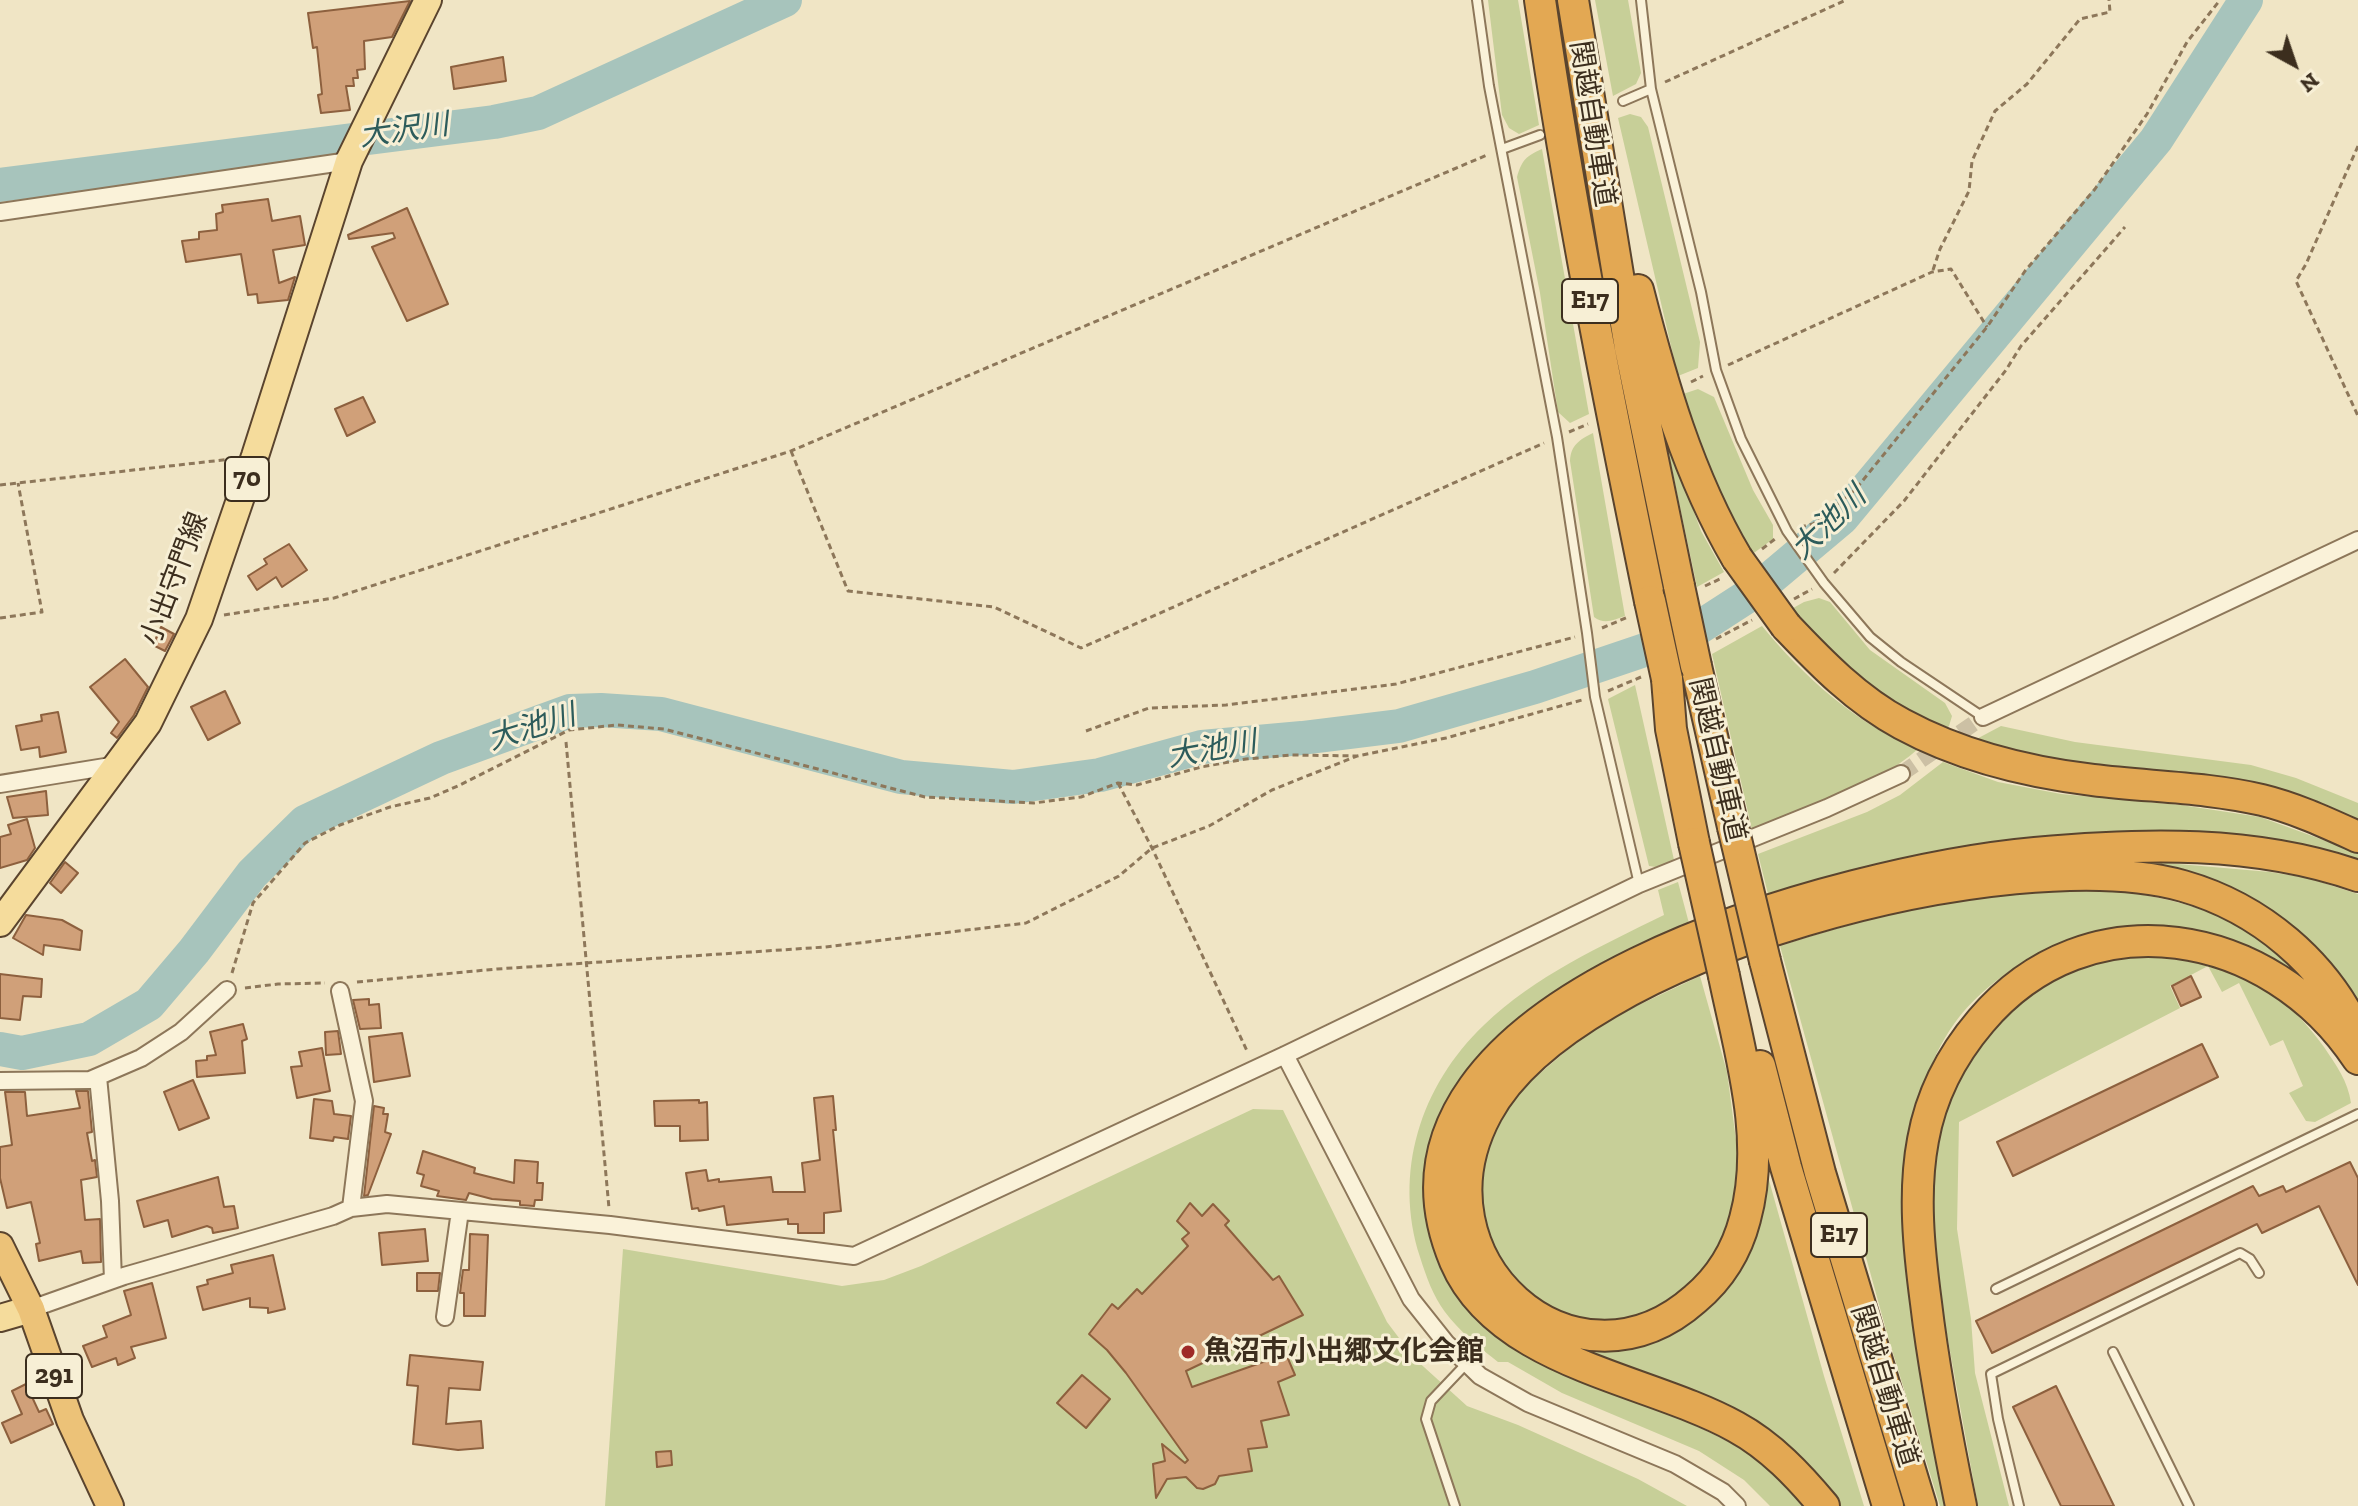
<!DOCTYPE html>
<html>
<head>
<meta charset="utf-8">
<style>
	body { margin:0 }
	#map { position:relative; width:2358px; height:1506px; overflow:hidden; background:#f0e5c5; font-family:"Zilla Slab",serif }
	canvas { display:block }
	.north { position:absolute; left:2254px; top:24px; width:80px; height:80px; -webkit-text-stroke:6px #f7efd5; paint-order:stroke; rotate:140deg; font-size:22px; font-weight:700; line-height:32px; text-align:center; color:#3c2e1e }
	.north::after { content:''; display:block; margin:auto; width:28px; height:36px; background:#3c2e1e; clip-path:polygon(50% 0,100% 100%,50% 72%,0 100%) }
</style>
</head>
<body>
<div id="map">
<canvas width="2358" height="1506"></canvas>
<div class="north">N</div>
</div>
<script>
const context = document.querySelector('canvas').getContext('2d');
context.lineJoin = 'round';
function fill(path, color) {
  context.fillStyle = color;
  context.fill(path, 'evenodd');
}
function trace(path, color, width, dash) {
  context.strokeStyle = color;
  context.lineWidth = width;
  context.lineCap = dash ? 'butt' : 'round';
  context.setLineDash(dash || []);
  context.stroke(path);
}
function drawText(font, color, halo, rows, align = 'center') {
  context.font = font + ' "Zilla Slab","Noto Sans JP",serif';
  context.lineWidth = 6;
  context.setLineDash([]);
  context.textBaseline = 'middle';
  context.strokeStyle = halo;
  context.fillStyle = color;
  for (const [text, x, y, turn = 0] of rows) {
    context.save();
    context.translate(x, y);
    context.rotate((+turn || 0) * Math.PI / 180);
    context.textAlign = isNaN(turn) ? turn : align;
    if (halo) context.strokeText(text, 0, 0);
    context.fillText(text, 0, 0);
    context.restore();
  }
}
fill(new Path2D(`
	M1488 0H1518L1539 125 1519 134 1509 128 1502 115Z
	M1595 0H1628L1641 73 1636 84 1613 96Z
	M1630 114 1641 117 1648 127 1700 342 1698 368 1678 376 1618 118Z
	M1542 149 1589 414 1570 423 1558 412 1540 293 1517 177C1522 160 1526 156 1542 149Z
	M1698 389 1714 397 1753 490 1773 525V539L1747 558 1697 446 1683 394Z
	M1663 427 1701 531 1724 572 1697 587Z
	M1593 433 1625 616C1614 620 1604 625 1594 617L1570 461C1571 445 1579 440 1593 433Z
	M1819 598 1830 602 1870 650 1945 703 1952 716 1949 726 1944 732 1871 692 1786 612 1804 602Z
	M1762 626C1804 677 1856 724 1918 749 1871 790 1810 808 1752 830L1712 654Z
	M1635 685 1674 860 1656 867 1649 866 1608 699Z
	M2001 726 2075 742 2251 765 2296 778 2358 803V824L2077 768 1969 743Z
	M1943 762 1998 782 2061 794 2181 805 2260 817 2351 850 2358 854V866L1947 851 1876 864 1816 880 1769 898 1758 854 1867 812 1900 795Z
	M2167 863 2270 872 2308 878 2358 894V1004L2327 961 2136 866V864Z
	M1678 882 1690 927C1648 952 1606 976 1564 1000 1545 1011 1524 1021 1507 1034 1475 1057 1456 1093 1445 1129 1440 1144 1433 1159 1430 1175 1418 1235 1460 1315 1511 1347 1607 1406 1732 1413 1807 1506H1770L1744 1480 1699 1451 1562 1393 1508 1362H1498C1480 1348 1459 1331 1445 1312 1433 1296 1426 1276 1420 1257 1393 1173 1420 1086 1484 1025 1535 976 1601 946 1664 915L1658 890Z
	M2089 889C2165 894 2228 909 2288 960 2303 973 2315 991 2328 1006 2304 989 2281 967 2255 952 2160 898 2017 937 1954 1024 1928 1060 1917 1105 1907 1148L1947 1506H1940L1888 1337 1780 946C1884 912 1979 892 2089 889Z
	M2148 954C2227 963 2276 980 2324 1047 2336 1065 2348 1081 2351 1103L2315 1122 2306 1121 2289 1093 2303 1086 2283 1040 2270 1046 2239 983 2222 992 2208 966 2170 986 2180 1008 1959 1122 1957 1229 1971 1319 1975 1373 2009 1506H1978L1937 1279 1931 1196 1939 1125 1963 1061 2010 1004 2078 966 2113 958Z
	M1700 976 1727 1072 1738 1155 1734 1204 1719 1250 1691 1290 1636 1318 1606 1321 1573 1317 1543 1306 1504 1272 1480 1217 1484 1154 1496 1126 1516 1094 1580 1039 1624 1012Z
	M1253 1109 1283 1110 1387 1322 1414 1358 1467 1406 1518 1425 1638 1479 1687 1506H605L623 1249 842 1286 884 1280 921 1266Z
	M1765 1166 1824 1376 1864 1506H1840L1830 1492 1551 1338C1569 1341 1587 1346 1605 1348 1660 1352 1723 1312 1743 1262 1753 1238 1759 1193 1765 1166Z`), '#c7cf98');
trace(new Path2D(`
	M0 185 494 122 538 113 785 0
	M0 1049 22 1053 89 1039 149 1004 194 951 252 874 305 822 441 758 570 711 601 710 661 714 901 777 1013 787 1100 775 1202 747 1302 738 1399 726 1535 687 1686 636 1754 592 1842 518 2156 140 2246 0`), '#a7c4bc', 34);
const building = new Path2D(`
	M410 1 392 37 364 41 365 69 357 70 358 78H353L354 86H346L350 110 321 113 318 95 322 94 317 47 313 48 308 13Z
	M503 57 506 81 454 89 451 67Z
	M268 199 272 221 300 216 305 245 273 250 279 283 295 277 288 300 258 303 257 294 248 295 241 254 186 262 182 241 199 239V232L217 230 216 214 223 212 222 205Z
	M407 208 448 304 407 321 372 247 395 238 393 233 349 239 348 235Z
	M363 397 375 422 347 436 335 409Z
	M289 544 307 570 282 587 276 577 257 590 248 576 267 564 264 559Z
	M161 627 174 634 165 651 153 645Z
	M125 659 148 687 134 715 117 738 111 733 119 722 90 687Z
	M225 691 240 723 208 740 191 707Z
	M58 712 66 752 40 757 39 747 21 750 16 726 42 721 41 715Z
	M46 791 48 815 13 818 7 797Z
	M27 819 35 848 27 860 0 868V837L11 834 8 825Z
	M65 862 78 873 61 893 50 883Z
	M26 915 62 920 82 931 80 950 44 945 43 955 13 938Z
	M0 974 42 979 41 997 23 996 20 1020 0 1018Z
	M2191 976 2201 997 2181 1006 2172 986Z
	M369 999V1005L379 1004 381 1028 360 1029 353 1000Z
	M243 1024 247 1039 242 1041 245 1073 197 1077 196 1061 207 1060V1056L216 1055 210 1032Z
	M338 1031 341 1054 326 1055 325 1032Z
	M402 1033 410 1076 374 1082 369 1037Z
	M2202 1044 2218 1077 2013 1176 1997 1142Z
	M322 1048 330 1091 297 1098 291 1067 302 1066 299 1052Z
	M193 1080 209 1118 179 1130 164 1092Z
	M76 1091H88L92 1132 87 1133 92 1161 95 1160 97 1177 81 1180 85 1220 100 1219 101 1262 83 1263 81 1251 39 1261 36 1244 40 1243 31 1202 7 1208 0 1178V1147L12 1145 5 1092H25L27 1116 80 1108Z
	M833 1096 836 1130H833L841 1211 824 1213V1233H798V1224H788V1219L727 1225 724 1206 699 1211 698 1208 692 1209 686 1173 706 1170 708 1181 719 1179V1182L771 1177 773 1192H805L802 1163 820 1160 814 1098Z
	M314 1099 332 1101 334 1114 351 1116 348 1139 334 1137 333 1141 310 1138Z
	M699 1100V1103L707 1102 708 1140 680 1141V1126H655L654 1101Z
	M374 1106 384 1108 383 1114H388L385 1132 391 1134 368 1195 364 1196Z
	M423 1151 475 1168 474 1173 514 1183 515 1160 538 1162 537 1183H543L542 1200H535L534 1206 520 1205V1201L492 1199 469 1193 466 1200 437 1196 439 1191 421 1186 424 1175 417 1173Z
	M2350 1162 2358 1178V1285L2319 1206 2262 1233 2257 1224 1992 1353 1976 1321 2253 1186 2259 1196 2283 1186 2286 1192Z
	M218 1177 224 1207 234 1206 238 1228 213 1233 212 1228 207 1226 172 1237 168 1220 144 1227 137 1201Z
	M1190 1203 1202 1216 1213 1204 1229 1221 1225 1225 1273 1280 1279 1276 1303 1315 1186 1371 1192 1387 1286 1354 1295 1375 1278 1382 1289 1415 1261 1421 1267 1447 1248 1449 1252 1471 1219 1476 1215 1484 1203 1489 1197 1488 1186 1477 1167 1479 1156 1498 1153 1464 1165 1461 1162 1444 1185 1463 1188 1460 1126 1373 1107 1350 1089 1334 1112 1304 1118 1309 1137 1289 1142 1294 1188 1246 1182 1239 1189 1233 1177 1221Z
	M425 1229 428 1261 382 1265 379 1233Z
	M470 1234 488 1235 485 1316H464V1293H460L463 1270H469Z
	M273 1255 285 1309 268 1313V1308L250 1307V1298L203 1310 197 1287 208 1284 207 1280 233 1273 231 1265Z
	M417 1273H440L438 1291H417Z
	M152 1283 166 1338 131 1347 135 1358 118 1365 116 1358 92 1367 83 1346 107 1337 103 1326 131 1315 124 1291Z
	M410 1355 483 1362 480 1390 449 1388 446 1424 481 1421 483 1448 458 1450 413 1444 418 1386 407 1385Z
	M1082 1375 1110 1399 1086 1428 1057 1403Z
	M26 1384 39 1412 46 1409 53 1424 11 1443 2 1423 22 1414 12 1391Z
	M2056 1386 2114 1506H2061L2013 1407Z
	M671 1451 672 1465 657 1467 656 1452Z`);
fill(building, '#d0a079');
trace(building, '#8d603e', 2);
trace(new Path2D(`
	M1901 774 1983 717`), '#ccc0a4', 16, [16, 8]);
const service = new Path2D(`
	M1477 0 1489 86 1557 437 1587 633 1595 697 1639 884
	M1641 0 1651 89 1701 292 1716 370 1741 439 1787 531 1824 583 1870 637 1901 662 1983 717
	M1623 101 1651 89
	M1502 149 1540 135
	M1996 1289 2358 1114
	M2113 1352 2189 1506
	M1455 1506 1426 1419 1431 1401 1467 1363
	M2019 1506 1998 1419 1991 1374 2240 1253 2250 1259 2259 1273`);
const minor = new Path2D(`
	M0 212 349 161
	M1983 717 2358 540
	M0 784 117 765
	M340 991 364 1101 351 1208
	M1285 1055 1411 1299 1446 1343 1480 1376 1528 1403 1675 1464 1723 1492 1737 1506
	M98 1077 110 1201 113 1280
	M0 1081 90 1080 141 1058 181 1032 227 990
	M31 1309 124 1276 333 1216 351 1208 387 1204 610 1225 854 1256 1285 1055 1639 884 1827 808 1901 774
	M445 1317 460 1211`);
const primary = new Path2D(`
	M0 923 148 723 199 619 255 456 349 161 428 0
	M0 1318 31 1309`);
const trunk = new Path2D(`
	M0 1246 31 1309 70 1420 110 1506`);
const motorway = new Path2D(`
	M1540 0C1569 202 1609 401 1650 601
	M1573 0 1630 348 1679 586
	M1638 290C1662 383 1688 475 1737 558
	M1786 626C1821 663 1857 700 1902 724 1961 756 2026 772 2093 780 2149 787 2206 787 2262 800 2295 808 2327 823 2358 837
	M1696 666 1733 827
	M1667 679 1671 729 1694 843
	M1765 961 1820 1173 1921 1506
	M1724 976C1740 1054 1767 1139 1745 1219 1737 1250 1720 1278 1695 1299 1574 1406 1408 1259 1487 1113 1574 951 2014 838 2183 886 2260 908 2325 963 2358 1035
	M1760 1066 1786 1167 1888 1506
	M1824 1506C1799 1476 1771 1446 1736 1427 1648 1378 1499 1364 1455 1261 1343 995 1858 869 2035 853 2142 843 2255 840 2358 876
	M1961 1506C1947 1438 1934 1371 1926 1303 1919 1250 1913 1193 1923 1140 1931 1095 1952 1055 1981 1021 2088 894 2271 927 2358 1059`);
trace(service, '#8d775a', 12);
trace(minor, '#8d775a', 20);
trace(primary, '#5a442e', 30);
trace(trunk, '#5a442e', 30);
trace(motorway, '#5a442e', 34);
trace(new Path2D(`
	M1665 82 1846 0
	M2358 146 2306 264 2296 281 2358 416
	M1933 270 1940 249 1969 191 1972 161 1995 111 2027 84 2080 19 2110 12 2109 0
	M1728 365 1932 272 1951 269 1987 327
	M1691 382 1703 376
	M1569 432 1588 424
	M791 451 848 591 994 607 1081 648 1544 443
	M0 485 232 459
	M1800 527 1813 524 1855 490 1987 327 2025 271 2095 189 2147 114 2187 42 2220 0
	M1762 549 1775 539
	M1834 573 1904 501 2006 370 2021 346 2125 227
	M1705 586 1720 579
	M1794 599 1812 589
	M224 615 334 598 791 451 1487 155
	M0 618 42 612 18 483
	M1602 628 1628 617
	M1716 639 1752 620
	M1608 691 1641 677
	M1086 731 1149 708 1226 705 1396 684 1575 637
	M566 742 609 1208
	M1118 783 1152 848 1248 1053
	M232 973 253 903 305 843 340 825 390 807 430 798 460 785 569 730 617 725 664 729 925 797 1034 803 1081 797 1118 783 1137 785 1201 767 1246 759 1292 755 1357 756 1446 738 1582 700
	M357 982 497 969 825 947 1026 923 1119 876 1152 848 1209 826 1272 790 1357 756
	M245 988 278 984 325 983`), '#8d775a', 3, [6, 4]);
trace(service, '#faf2d9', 8);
trace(minor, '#faf2d9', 16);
trace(primary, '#f5dc9c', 26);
trace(trunk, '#ecc278', 26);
trace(motorway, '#e3a853', 30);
const motorwayBridge = new Path2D(`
	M1737 558 1786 626
	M1679 586 1696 666
	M1650 601 1667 679
	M1733 827 1765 961
	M1694 843 1724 976`);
trace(motorwayBridge, '#5a442e', 34, []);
trace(motorwayBridge, '#e3a853', 30);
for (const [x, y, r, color] of [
	[1188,1352,8,"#9f2a27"]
]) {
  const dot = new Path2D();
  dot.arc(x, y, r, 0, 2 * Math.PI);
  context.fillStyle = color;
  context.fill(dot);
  trace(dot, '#f7efd5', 3);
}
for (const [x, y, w] of [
	[1590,301,56],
	[247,479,44],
	[1839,1235,56],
	[54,1376,56]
]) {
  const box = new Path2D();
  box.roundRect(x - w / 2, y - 22, w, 44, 6);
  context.fillStyle = '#f7efd5';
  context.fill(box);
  trace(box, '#3c2e1e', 2);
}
drawText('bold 26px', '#3c2e1e', null, [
	["E17",1590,301],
	["70",247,479],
	["E17",1839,1235],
	["291",54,1376]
]);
drawText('28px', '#3c2e1e', '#f7efd5', [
	["関越自動車道",1592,124,81],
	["小出守門線",175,579,-69],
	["関越自動車道",1717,760,77],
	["関越自動車道",1884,1386,73]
]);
drawText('bold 28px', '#3c2e1e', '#f7efd5', [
	["魚沼市小出郷文化会館",1204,1352]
], 'left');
drawText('italic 30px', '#2d5c5b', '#f7efd5', [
	["大沢川",404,131,-8],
	["大池川",1829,523,-44],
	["大池川",532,728,-17],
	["大池川",1212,750,-10]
]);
</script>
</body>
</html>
